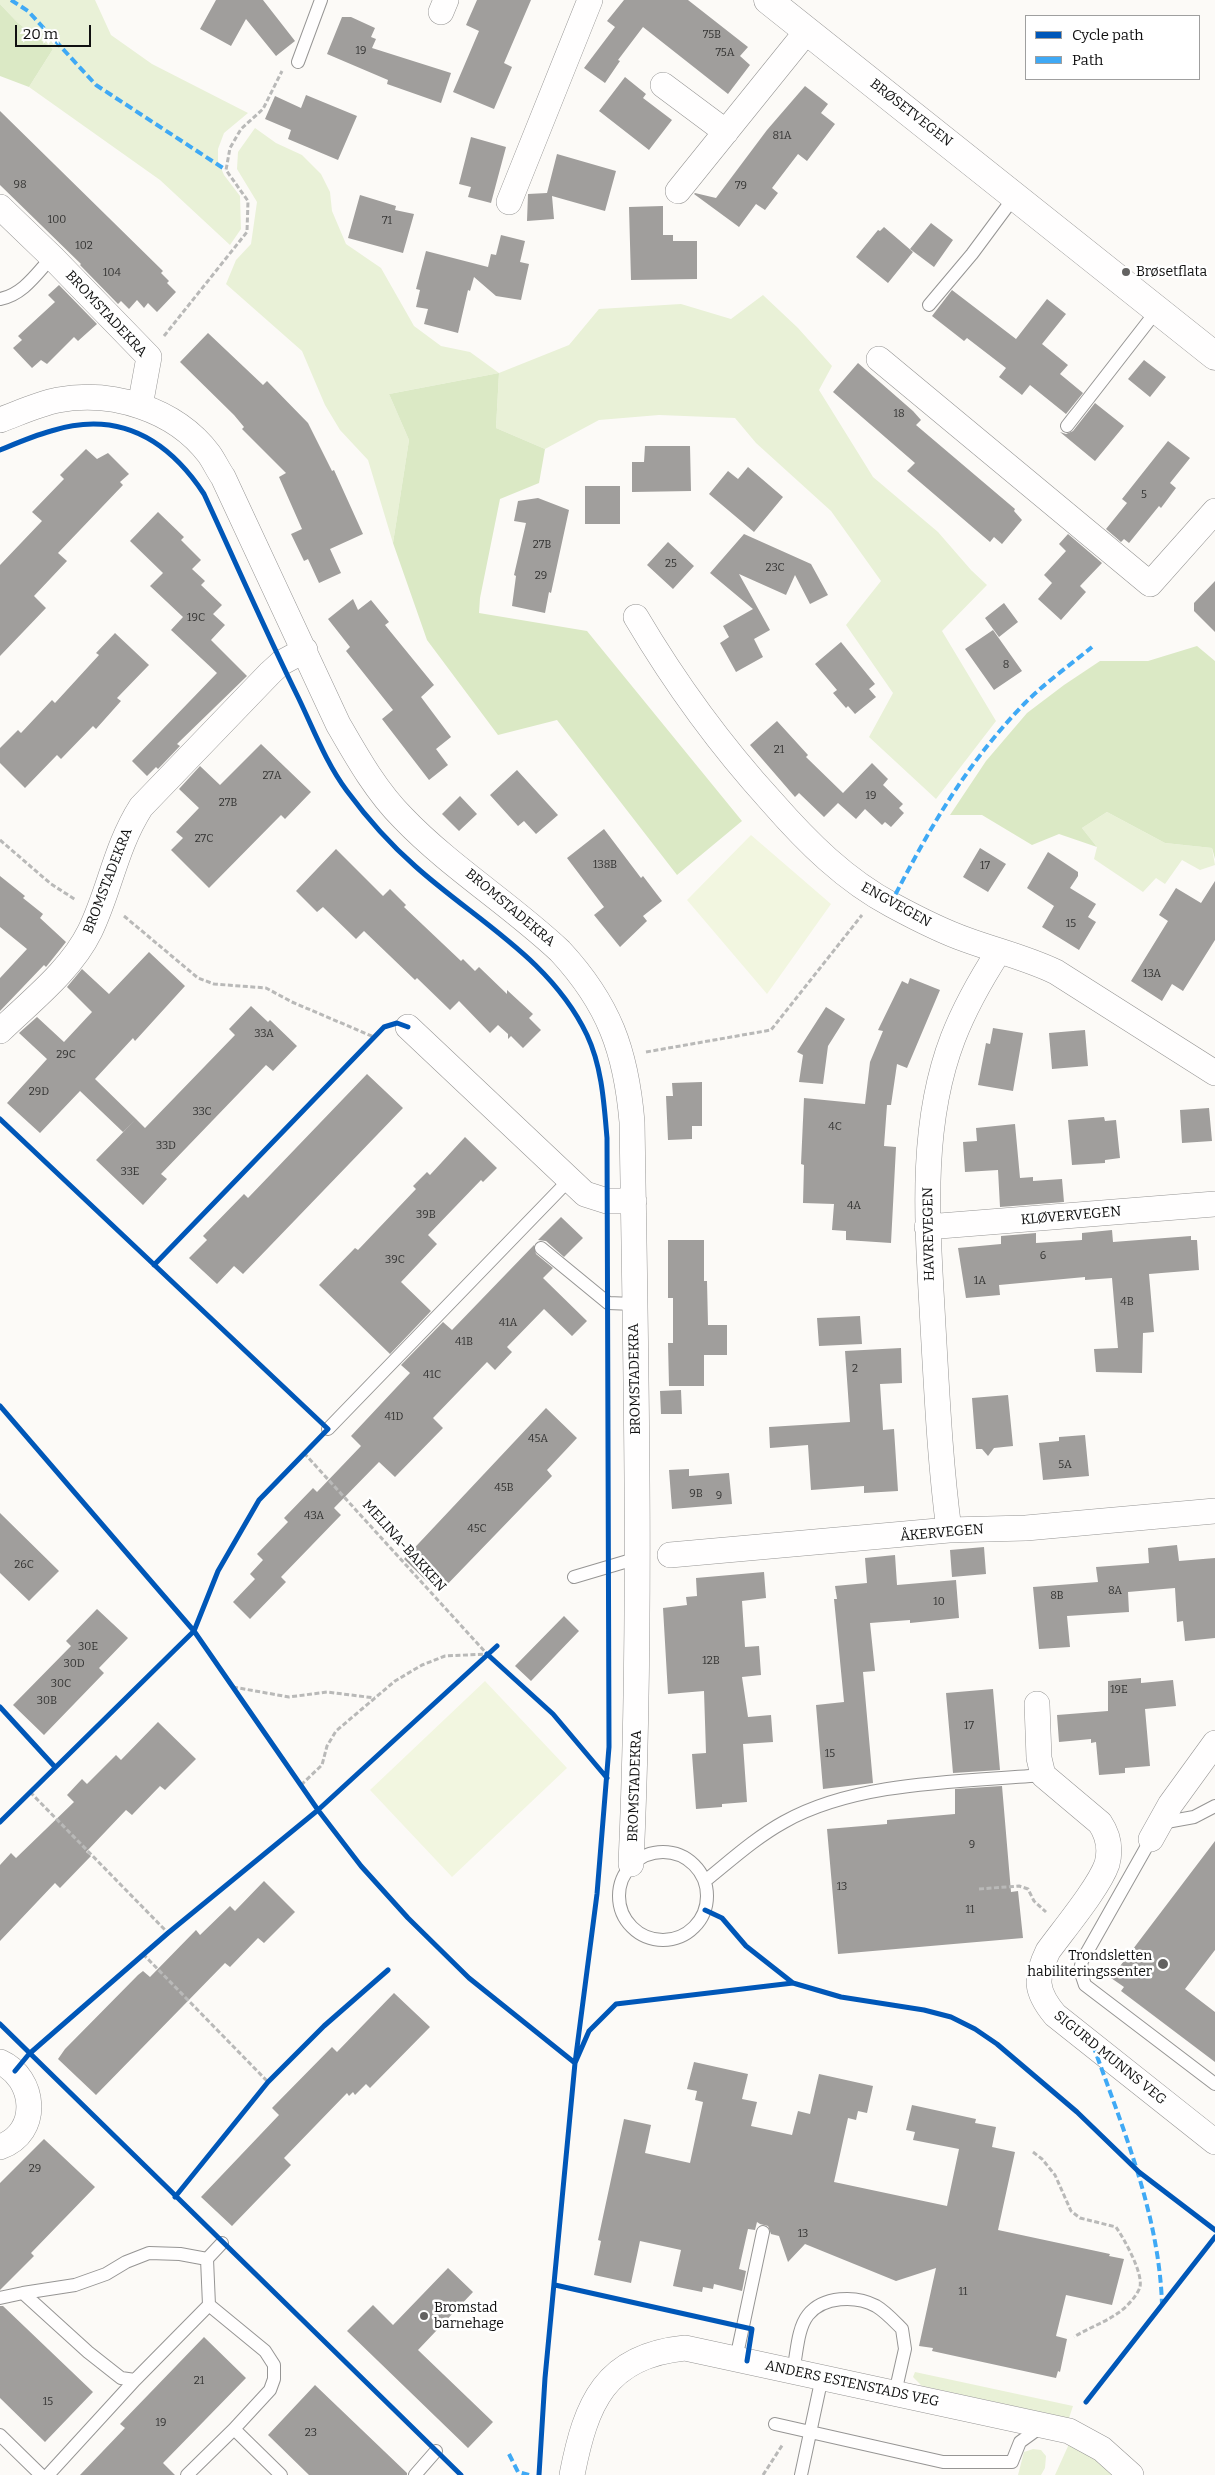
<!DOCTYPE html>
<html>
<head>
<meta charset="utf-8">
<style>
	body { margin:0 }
	#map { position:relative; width:1215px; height:2475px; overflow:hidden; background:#fcfaf7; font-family:Bitter,serif }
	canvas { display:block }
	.legend { position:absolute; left:1025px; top:15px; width:175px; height:65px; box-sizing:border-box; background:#fff; border:1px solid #9f9f9f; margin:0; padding:6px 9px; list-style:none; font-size:15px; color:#101010 }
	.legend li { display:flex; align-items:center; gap:10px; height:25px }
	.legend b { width:25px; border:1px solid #9f9f9f }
	.scale { position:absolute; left:15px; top:25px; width:76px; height:22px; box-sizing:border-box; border:2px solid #101010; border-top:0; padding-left:6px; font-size:15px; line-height:18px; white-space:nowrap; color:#101010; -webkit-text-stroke:4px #fff; paint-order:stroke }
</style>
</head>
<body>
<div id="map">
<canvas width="1215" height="2475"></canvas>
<ul class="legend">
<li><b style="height:6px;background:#0057b8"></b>Cycle path</li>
<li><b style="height:6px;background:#3fa9f5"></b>Path</li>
</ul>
<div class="scale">20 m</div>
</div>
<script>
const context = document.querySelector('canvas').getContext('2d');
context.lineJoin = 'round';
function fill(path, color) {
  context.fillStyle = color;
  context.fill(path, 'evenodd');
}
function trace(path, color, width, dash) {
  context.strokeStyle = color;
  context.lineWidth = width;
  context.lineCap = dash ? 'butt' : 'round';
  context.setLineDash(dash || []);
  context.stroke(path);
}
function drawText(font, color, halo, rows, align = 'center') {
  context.font = font + ' Bitter,serif';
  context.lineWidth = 5;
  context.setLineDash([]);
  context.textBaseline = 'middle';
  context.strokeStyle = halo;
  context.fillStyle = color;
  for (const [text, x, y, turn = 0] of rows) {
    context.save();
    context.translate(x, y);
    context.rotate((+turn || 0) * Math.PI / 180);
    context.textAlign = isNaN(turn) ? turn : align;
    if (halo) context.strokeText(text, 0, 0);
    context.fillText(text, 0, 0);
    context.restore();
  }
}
fill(new Path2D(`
	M0 0H95L111 35 152 64 248 113 224 133 218 149V161L224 175 240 196 241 229 230 245 160 180 29 87 53 49 18 23 0 4Z
	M255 128 276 143 302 155 321 174 330 192 332 211 346 244 381 268 414 326 441 346 470 352 499 373 569 345 599 309 681 304 731 319 763 295 798 328 832 366 819 390 873 477 938 532 971 570 987 585 942 631 996 721 936 799 869 737 893 693 846 625 881 581 831 511 756 443 735 418 659 415 599 420 545 449 496 428 499 373 389 394 409 440 393 543 368 460 340 430 325 405 302 351 226 284 236 260 251 244 257 202 237 169 238 152Z
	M1107 812 1165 843 1212 848 1215 865 1200 870 1182 860 1165 884 1156 878 1143 892 1094 859 1097 847 1082 828Z
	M915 2372 1073 2406 1069 2418 922 2386 913 2377Z
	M1069 2444 1087 2451 1117 2475H1055Z
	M1033 2449 1041 2450 1046 2456 1045 2468 1041 2475H1018L1024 2452Z`), '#e9f1d7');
fill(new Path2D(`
	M0 4 18 23 53 49 29 87 0 76Z
	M499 373 496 428 545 449 539 483 500 499 480 598 479 613 587 631 742 821 677 875 557 720 498 735 427 640 393 543 409 440 389 394Z
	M1197 646 1215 661V859L1212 848 1165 843 1107 812 1082 828 1097 847 1059 834 1032 845 982 815H950L986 761 1027 713 1064 685 1100 661H1148Z`), '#dbe9c5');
fill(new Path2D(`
	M751 835 831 904 767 994 687 900Z
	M485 1681 567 1768 452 1877 370 1790Z`), '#f2f6e0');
fill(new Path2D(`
	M216 0H263L295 41 276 56 246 19 231 46 200 29Z
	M477 0H531L504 63 512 67 494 109 453 92 479 31 466 25Z
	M624 0H688L748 47 740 56 750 65 728 94 643 27 618 60 620 61 605 83 584 68 615 27 607 21Z
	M342 17H351L375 28 371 37 376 39 372 48 451 73 441 103 387 84 388 80 327 54Z
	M625 77 646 94 643 98 672 120 649 150 599 111Z
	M805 86 828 104 821 113 835 124 807 161 798 154 772 188 778 193 765 210 756 204 739 227 694 194 695 193 716 198 767 130Z
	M306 95 357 116 338 160 288 139 291 130 265 119 275 96 301 108Z
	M0 111 163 271 161 273 169 281 167 283 176 292 157 312 148 303 144 308 137 300 129 309 121 301 118 304 80 265 81 264 0 185Z
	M471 137 506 147 491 203 468 197 471 187 459 184Z
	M557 154 616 171 605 211 552 196 554 219 527 221 528 194 547 193Z
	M360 195 396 206 395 210 414 214 403 253 348 238Z
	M663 206V235H673V241H697V279L631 280 629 207Z
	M931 223 953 240 934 267 910 249Z
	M884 227 913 252 888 283 856 257 878 230 880 231Z
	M501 235 525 241 520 262 529 264 521 300 496 296 474 277 470 291 468 290 458 333 424 324 428 309 416 307 420 290 416 289 426 251 488 267 491 254 496 255Z
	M59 285 97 324 78 341 74 337 47 364 41 360 32 368 13 348 22 340 18 336 55 302 48 295Z
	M952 290 1016 339 1047 299 1066 314 1042 344 1068 365 1060 374 1083 393 1066 414 1030 385 1022 395 999 377 1006 368 967 338 964 341 932 316Z
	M208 333 263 385 267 381 308 423 332 471 334 470 363 534 330 549 341 573 319 583 308 559 304 561 291 534 302 529 279 477 286 473 242 429 244 427 234 415 180 362Z
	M1144 360 1166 377 1150 397 1128 379Z
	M858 363 913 411 921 420 916 425 1015 509 1014 511 1022 520 1002 544 994 537 990 542 907 471 915 463 833 392Z
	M1095 403 1124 426 1095 461 1060 432 1066 434 1073 431Z
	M1168 441 1190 458 1170 483 1176 488 1161 508 1159 506 1129 543 1124 539 1121 542 1106 529 1127 503 1122 499Z
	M645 446H690L691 491 632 492V462H644Z
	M86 449 97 459 108 453 129 474 120 482 123 485 58 553 67 561 34 596 46 608 0 656V565L42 521 32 512 64 479 60 475Z
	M748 467 783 497 754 532 709 494 728 471 738 479Z
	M585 486H620V524H585Z
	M538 498 569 510 551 593 549 592 545 613 512 606 516 576 514 575 526 523 514 521 518 501Z
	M158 512 184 537 181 540 201 560 192 569 205 581 201 585 222 605 213 614 225 625 211 640 247 676 177 744 180 746 158 769 156 767 147 776 132 761 217 673 171 630 183 617 150 586 163 573 130 541Z
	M744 534 811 564 828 595 810 604 795 575 786 595 739 574 770 630 754 639 763 657 736 672 720 643 729 637 723 626 753 609 710 573Z
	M1068 534 1102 563 1080 586 1086 592 1061 620 1038 599 1052 583 1044 575 1066 551 1059 544Z
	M668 542 694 566 673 589 647 565Z
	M1215 581V632L1194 611V603Z
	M353 599 358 610 371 600 389 622 385 625 434 685 421 697 451 737 436 749 448 765 429 780 382 719 393 710 346 651 350 647 328 619Z
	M1004 603 1018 622 999 637 985 618Z
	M993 630 1022 671 994 690 965 649Z
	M115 633 149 665 117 698 121 701 96 729 93 726 61 759 57 755 25 788 0 763V748L18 730 21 733 52 700 55 703 99 655 96 653Z
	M841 642 875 684 869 689 876 697 855 714 848 706 846 708 833 693 837 690 815 664Z
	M777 721 808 755 806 757 843 793 872 763 888 779 883 785 903 804 899 808 904 813 891 827 885 822 882 825 865 809 856 819 838 803 824 817 799 793 795 797 750 745Z
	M261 744 311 792 285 819 281 815 209 888 171 850 183 838 176 832 199 808 179 789 200 766 220 785Z
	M517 770 558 815 536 834 524 821 518 826 490 795Z
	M460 796 477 814 459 831 442 814Z
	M604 829 641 878 643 876 662 901 643 916 647 921 620 947 594 915 604 907 567 858Z
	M980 848 1006 864 988 892 963 877Z
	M336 849 383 896 390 889 406 905 404 907 461 961 463 959 475 971 479 967 507 994V990L533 1014 529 1018 541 1030 523 1048 511 1036 508 1039V1034L498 1025 490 1033 459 1001 450 1010 417 978 415 980 364 931 356 939 323 907 317 912 296 891Z
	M1048 852 1078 872V876L1070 888 1096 904 1088 917 1096 922 1079 950 1042 927 1054 906 1027 888Z
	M0 876 25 896 23 898 43 914 40 918 66 942 46 967 44 965 0 1011V978L27 949 0 927Z
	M1215 881V940L1183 991 1172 984 1162 1001 1131 981 1168 921 1159 915 1176 888 1201 903Z
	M149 952 185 986 135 1041 133 1038 95 1079 136 1119 123 1132 80 1091 40 1133 7 1103 47 1059 19 1033 37 1017 64 1042 92 1012 67 987 82 969 109 994Z
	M910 978 940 990 907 1068 897 1064 891 1105H887L884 1146 896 1147 891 1243 846 1240V1231L832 1230 834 1204 803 1203 804 1165 801 1164 804 1098 865 1104 870 1062 883 1031 878 1030 902 981 908 984Z
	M251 1006 268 1022 270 1020 297 1046 273 1071 266 1065 161 1174 167 1179 143 1205 96 1160 136 1119 145 1128 235 1035 229 1029Z
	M826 1007 845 1019 828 1046 823 1084 799 1082 803 1055 797 1052Z
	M993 1028 1023 1033 1013 1091 978 1085 986 1043 990 1044Z
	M1085 1030 1088 1066 1052 1069 1049 1033Z
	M367 1074 403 1108 243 1274 234 1266 217 1284 189 1258 207 1240 203 1236 244 1194 248 1198Z
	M702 1082V1126H692V1139L668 1140 666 1096H673L672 1083Z
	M1209 1108 1212 1141 1182 1143 1180 1110Z
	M1104 1117 1105 1121 1116 1120 1120 1158 1105 1160V1163L1072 1165 1068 1120Z
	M1015 1124 1020 1178 1033 1177V1181L1062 1179 1064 1202 1000 1207 998 1170 965 1172 963 1142 977 1141 976 1128Z
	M465 1137 497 1168 483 1182 481 1180 428 1235 437 1244 401 1282 431 1311 390 1354 319 1285 355 1248 358 1250 416 1189 413 1186 427 1172 430 1175Z
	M561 1217 583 1238 564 1257 546 1241 538 1240Z
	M1112 1230 1113 1242 1191 1236V1240H1197L1199 1270 1149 1274 1154 1332 1143 1333 1142 1373 1096 1372 1094 1349 1118 1348 1112 1278 1085 1280V1277L999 1285 1000 1295 966 1298 958 1248 1001 1244V1236L1036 1233V1243L1082 1240V1233Z
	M668 1240H704V1281H707L708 1325H727V1355H704V1386H669L668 1343H673V1298H668Z
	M534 1245 536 1254 553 1268 543 1278 587 1321 572 1336 544 1309 507 1347 512 1352 495 1370 487 1362 433 1418 443 1428 395 1477 379 1462 334 1508 341 1515 281 1577 286 1582 250 1619 233 1602 255 1579 250 1574 263 1560 257 1554 288 1522 284 1518 313 1488 317 1492 361 1446 351 1436 410 1373 401 1365 443 1322 452 1330Z
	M860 1316 862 1344 819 1346 817 1318Z
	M901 1348 902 1383 880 1384 883 1430 894 1429 898 1491 864 1493V1486L811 1490 808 1445 770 1448 769 1427 850 1422 845 1351Z
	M681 1390 682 1414H661L660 1391Z
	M1008 1395 1013 1446 994 1448 988 1456 982 1449H976L972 1398Z
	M546 1408 577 1438 547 1470 552 1476 439 1593 404 1559Z
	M1085 1435 1089 1476 1043 1480 1039 1443 1059 1441V1437Z
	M689 1469V1476L729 1473 732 1504 672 1509 669 1470Z
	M0 1513 59 1571 29 1601 0 1573Z
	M1177 1545 1179 1561 1215 1558V1638L1185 1641 1183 1621 1177 1622 1175 1588 1128 1592 1129 1612 1067 1616 1070 1647 1039 1649 1033 1587 1098 1582 1096 1567 1149 1563 1148 1548Z
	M984 1547 986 1574 952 1577 950 1550Z
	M895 1555 897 1585 956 1580 959 1618 910 1623V1620L870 1623 875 1671 863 1672 873 1783 823 1789 816 1705 844 1702 834 1599H837L835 1586 867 1583 865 1558Z
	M764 1572 766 1598 742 1601 745 1647 759 1646 761 1675 742 1677 748 1717 771 1715 773 1742 743 1744 747 1802 722 1804V1807L696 1809 692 1754 706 1753 704 1691 668 1694 663 1608 687 1605 686 1597 697 1596 696 1578Z
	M97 1609 128 1638 99 1668 104 1673 44 1735 13 1705 71 1646 66 1641Z
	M564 1616 579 1631 531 1681 515 1666Z
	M1141 1678V1683L1173 1680 1176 1706 1145 1709 1150 1766 1125 1768V1773L1099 1775 1096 1742 1091 1743V1739L1059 1742 1057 1715 1108 1711V1681Z
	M993 1689 1000 1770 953 1773 946 1693Z
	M158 1722 196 1759 165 1790 160 1786 132 1815 126 1810 86 1852 91 1856 60 1888 55 1883 0 1941V1865L11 1853 16 1858 74 1802 67 1795 82 1779 87 1784 116 1755 121 1760Z
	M1002 1786 1011 1892 1018 1891 1023 1938 838 1954 827 1829 887 1824V1820L955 1814V1789Z
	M1215 1841V1950L1185 1989 1215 2012V2062L1121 1991 1124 1987 1111 1978Z
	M264 1881 295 1912 264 1943 258 1938 230 1967 225 1963 96 2095 58 2059 65 2049 138 1975 143 1971 150 1977 196 1930 200 1935 230 1906 235 1911Z
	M394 1993 430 2027 370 2088 366 2084 355 2095 353 2092 349 2096 347 2093 284 2158 291 2165 232 2226 201 2197 279 2115 272 2108 332 2047 337 2052Z
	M694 2062 748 2074 742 2099 757 2102 751 2126 792 2135 798 2111 810 2114 819 2074 873 2086 867 2113 858 2111 856 2120 848 2118 834 2182 947 2206 959 2149 913 2140 915 2132 906 2130 912 2105 976 2119 975 2123 996 2127 992 2147 1015 2152 998 2230 1110 2254 1109 2256 1124 2259 1112 2305 1066 2295 1056 2336 1067 2339 1060 2372 1058 2371 1056 2378 932 2351 933 2348 919 2346 936 2268 896 2281 805 2244 788 2262 779 2236 771 2234 768 2226 760 2224 757 2222 755 2230 748 2229 739 2269 746 2271 742 2291 714 2284 713 2289 703 2287 702 2292 673 2286 681 2250 640 2241 631 2283 594 2275 601 2241 598 2240 624 2119 651 2125 645 2153 690 2163 703 2102 695 2100 697 2091 687 2089Z
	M44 2139 95 2187 31 2253 34 2256 0 2290V2183Z
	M448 2268 473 2292 418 2350 493 2422 468 2448 347 2331 373 2305 393 2325Z
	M0 2306H3L93 2392 45 2442 0 2398Z
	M204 2337 246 2378 163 2463 175 2475H80L125 2428 120 2424Z
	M315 2385 407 2473V2475H309L268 2435Z`), '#a09e9c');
const service = new Path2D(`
	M298 62 321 0
	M0 299C23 295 37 273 52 257
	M929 305 972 254 1015 196
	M1067 426 1158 309
	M541 1248 608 1303 634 1304
	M328 1429 569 1180
	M574 1577 638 1558
	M1161 1823 1194 1817 1215 1806
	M1151 1839 1082 1961 1080 1970 1085 1985 1215 2084
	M619 1896a44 44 0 1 1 88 0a44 44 0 1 1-88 0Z
	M705 1881C730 1861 755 1838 784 1822 857 1781 960 1782 1043 1775
	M23 2293 75 2285 106 2274 126 2262 149 2253 180 2254 207 2259
	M0 2298 23 2293 88 2352 121 2378 135 2380 209 2305
	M736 2359 763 2232
	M793 2371C797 2354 797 2329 808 2315 823 2296 856 2295 876 2306 886 2312 894 2321 902 2329L905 2349 895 2393
	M775 2424 943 2462H1012L1020 2442 1042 2426
	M234 2429 281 2475
	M0 2435 41 2475
	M48 2475 135 2380
	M187 2475 234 2429 270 2390 274 2379V2365L265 2351 209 2305 207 2259 222 2243
	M415 2475 436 2451
	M801 2475 822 2377`);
const minor = new Path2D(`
	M441 12 446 0
	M663 85 726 132
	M678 191 807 31
	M509 202 590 0
	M0 207 52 257 149 357 140 406
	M879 359 1150 584 1215 511
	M0 420C19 413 38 404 58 400 112 390 175 409 209 454 214 461 218 470 223 477L338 724C357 757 376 791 403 818 450 867 510 904 560 951 609 1004 626 1051 632 1122 636 1369 642 1617 631 1864
	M636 617C675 683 720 745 772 802 807 842 845 880 892 905 916 918 941 931 967 940 997 951 1027 958 1056 972L1215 1073
	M408 1027 585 1194 607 1201H634
	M0 1031C31 1001 71 970 90 931 110 890 115 848 141 807L270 673 281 663 305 650
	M927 1227 1215 1204
	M949 1530C940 1462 937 1395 933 1326 928 1231 918 1129 953 1038 965 1007 981 979 999 951
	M670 1555 949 1530 1026 1528 1215 1511
	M1037 1704 1039 1758 1043 1775 1100 1823C1108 1835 1111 1849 1107 1864 1099 1887 1064 1929 1048 1951 1035 1978 1035 1991 1055 2015L1215 2142
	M1151 1839 1170 1805 1215 1743
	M0 2062C36 2078 41 2133 0 2147
	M572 2475C586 2403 605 2356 685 2348L1069 2431 1102 2449 1131 2475`);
const tertiary = new Path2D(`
	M768 0 1215 356`);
trace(service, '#969594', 14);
trace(minor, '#969594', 26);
trace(tertiary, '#969594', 29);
trace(new Path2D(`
	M164 336 247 232 248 201 226 170 230 148 241 129 263 109 282 71
	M0 840 51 884 76 900
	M124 916 198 978 214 984 266 988 292 1002 374 1037
	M646 1052 771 1030 862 915
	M304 1453 487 1654
	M233 1687 289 1697 327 1692 375 1698
	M301 1785 322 1765 327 1746 336 1731 395 1681 422 1665 445 1656 486 1654
	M30 1792 168 1933
	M979 1889 1019 1886 1028 1889 1034 1901 1046 1912
	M143 1954 268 2082
	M1033 2152 1042 2159 1055 2175 1071 2211 1080 2218 1116 2227C1124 2239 1143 2272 1140 2287 1137 2296 1126 2308 1118 2313 1104 2323 1088 2328 1074 2337
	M763 2475 783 2444`), '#b9b9b8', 3, [5, 2.5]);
trace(service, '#fffefe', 12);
trace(minor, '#fffefe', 25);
trace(tertiary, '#fffefe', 28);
trace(new Path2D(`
	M11 0 28 11 96 85 226 170
	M890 905C929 829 965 765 1025 703 1045 683 1070 665 1092 647
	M1093 2045C1123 2129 1159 2214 1162 2304
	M509 2454 518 2472 529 2475`), '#3fa9f5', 4, [8, 4]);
trace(new Path2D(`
	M0 450C17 443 33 436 51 431 118 410 167 438 204 494 235 561 265 630 298 697 313 728 326 763 347 791 367 818 390 844 415 866 475 920 551 959 587 1035 602 1067 604 1103 607 1138L609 1747 597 1894 575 2063 545 2378 539 2475
	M0 1119 328 1429 259 1500 218 1571 194 1631 0 1822
	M154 1265 384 1027 397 1023 408 1027
	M0 1406 194 1631 318 1810 361 1866 408 1918 469 1978 575 2063 589 2031 616 2004 793 1983 841 1997 924 2010 951 2017 975 2029 997 2044 1077 2112 1139 2172 1215 2230
	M487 1654 553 1714 607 1778
	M0 1707 55 1767
	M705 1910 722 1918 746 1946 793 1983
	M0 2024 461 2475
	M15 2071 29 2054 168 1933 318 1810 497 1646
	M175 2197 268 2082 324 2026 388 1970
	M555 2285 752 2329 747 2361
	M1086 2402 1215 2237`), '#0057b8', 5);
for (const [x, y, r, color] of [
	[1126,272,5,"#636261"],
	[1163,1964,6,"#636261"],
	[424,2316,5,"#636261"]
]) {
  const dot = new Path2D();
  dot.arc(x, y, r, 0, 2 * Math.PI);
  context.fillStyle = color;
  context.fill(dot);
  trace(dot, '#fff', 2);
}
drawText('11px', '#343433', null, [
	["75B",712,35],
	["19",361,51],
	["75A",725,53],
	["81A",782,136],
	["98",20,185],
	["79",741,186],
	["100",57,220],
	["71",387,221],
	["102",84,246],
	["104",112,273],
	["18",899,414],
	["5",1144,495],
	["27B",542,545],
	["25",671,564],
	["23C",775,568],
	["29",541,576],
	["19C",196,618],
	["8",1006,665],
	["21",779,750],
	["27A",272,776],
	["19",871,796],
	["27B",228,803],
	["27C",204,839],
	["138B",605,865],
	["17",985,866],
	["15",1071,924],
	["13A",1152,974],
	["33A",264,1034],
	["29C",66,1055],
	["29D",39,1092],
	["33C",202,1112],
	["4C",835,1127],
	["33D",166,1146],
	["33E",130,1172],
	["4A",854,1206],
	["39B",426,1215],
	["6",1043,1256],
	["39C",395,1260],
	["1A",980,1281],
	["4B",1127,1302],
	["41A",508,1323],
	["41B",464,1342],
	["2",855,1369],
	["41C",432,1375],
	["41D",394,1417],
	["45A",538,1439],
	["5A",1065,1465],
	["45B",504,1488],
	["9B",696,1494],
	["9",719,1496],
	["43A",314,1516],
	["45C",477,1529],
	["26C",24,1565],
	["8A",1115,1591],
	["8B",1057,1596],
	["10",939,1602],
	["30E",88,1647],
	["12B",711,1661],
	["30D",74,1664],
	["30C",61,1684],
	["19E",1119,1690],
	["30B",47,1701],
	["17",969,1726],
	["15",830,1754],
	["9",972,1845],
	["13",842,1887],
	["11",970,1910],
	["29",35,2169],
	["13",803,2234],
	["11",963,2292],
	["21",199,2381],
	["15",48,2402],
	["19",161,2423],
	["23",311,2433]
]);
drawText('14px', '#101010', '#fff', [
	["BRØSETVEGEN",911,113,38],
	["BROMSTADEKRA",106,314,47],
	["BROMSTADEKRA",108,881,-69],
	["ENGVEGEN",896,905,29],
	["BROMSTADEKRA",510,908,40],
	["KLØVERVEGEN",1071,1216,-5],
	["HAVREVEGEN",929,1234,-91],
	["BROMSTADEKRA",635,1379,-91],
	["ÅKERVEGEN",942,1533,-5],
	["MELINA-BAKKEN",404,1546,48],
	["BROMSTADEKRA",635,1786,-88],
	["SIGURD MUNNS VEG",1110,2058,39],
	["ANDERS ESTENSTADS VEG",852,2384,12]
]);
drawText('14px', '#101010', '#fff', [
	["Brøsetflata",1136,272],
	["Trondsletten",1152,1956,"right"],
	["habiliteringssenter",1152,1972,"right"],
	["Bromstad",434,2308],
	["barnehage",434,2324]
], 'left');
</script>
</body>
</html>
